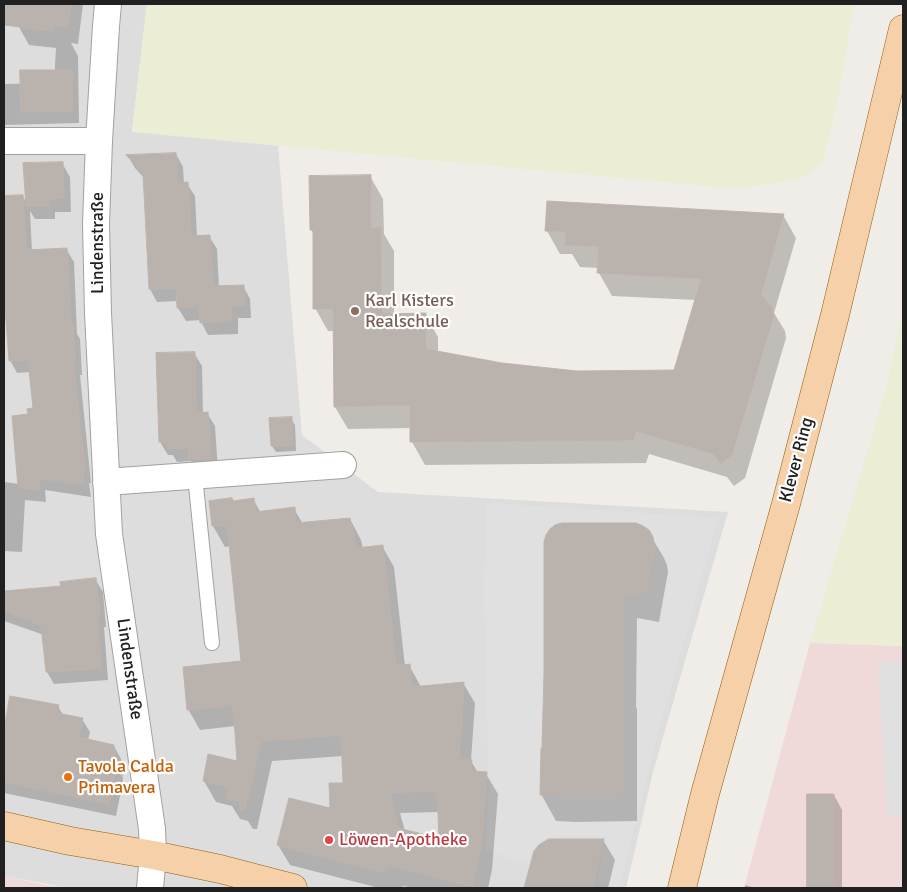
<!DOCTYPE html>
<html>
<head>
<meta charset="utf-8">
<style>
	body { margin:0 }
	#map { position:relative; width:907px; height:892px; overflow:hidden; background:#f0ede8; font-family:Signika,sans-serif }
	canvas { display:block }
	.frame { position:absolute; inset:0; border:5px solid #202020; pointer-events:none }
</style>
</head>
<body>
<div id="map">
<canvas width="907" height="892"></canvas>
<div class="frame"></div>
</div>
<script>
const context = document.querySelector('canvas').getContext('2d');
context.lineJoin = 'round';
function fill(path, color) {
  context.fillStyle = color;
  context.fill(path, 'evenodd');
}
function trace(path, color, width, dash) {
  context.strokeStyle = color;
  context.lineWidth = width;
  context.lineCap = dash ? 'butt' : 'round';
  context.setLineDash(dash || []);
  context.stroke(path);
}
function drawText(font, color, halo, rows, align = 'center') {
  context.font = font + ' Signika,sans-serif';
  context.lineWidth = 4.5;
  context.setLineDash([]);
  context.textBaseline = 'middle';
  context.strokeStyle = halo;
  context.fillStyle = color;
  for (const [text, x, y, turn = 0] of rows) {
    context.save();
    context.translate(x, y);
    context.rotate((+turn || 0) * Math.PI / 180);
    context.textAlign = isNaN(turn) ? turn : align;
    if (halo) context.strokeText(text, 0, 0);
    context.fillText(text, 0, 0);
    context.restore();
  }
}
fill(new Path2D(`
	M4 4H147L132 131 278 145 302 435 378 492 728 512 653 772 626 888H69L4 876Z`), '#dedddd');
fill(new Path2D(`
	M810 643 903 646V888H744Z
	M4 876 41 884 69 888H4Z`), '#efd9d9');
fill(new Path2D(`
	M147 4H854L839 94 823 163 800 179 737 189 132 132Z
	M903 307V646L810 643 887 385Z`), '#ecedd5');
fill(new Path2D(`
	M493 503 718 518 661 723 619 887 596 883 606 836 556 837 542 840 532 851 528 864 485 850 489 790 484 593 486 507Z
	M903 662V816L887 815 878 663Z`), '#e0e0e0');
fill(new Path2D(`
	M22 4H83L78 44 71 43 78 56 79 123 4 125V84L54 83 56 48 29 45 19 27Z
	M176 154 183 167 184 184H187L195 196 197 237 209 236 217 249 219 287 243 286 250 299 251 318H238V334L208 335 201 322V320L186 321 178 308V301L157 302 150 289 145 179 135 168 128 156Z
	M62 163 70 177 71 212H55V219H35L30 211 32 251 66 249 74 262 77 334 80 339 82 375H80L91 483H89L91 497 45 490 46 502 25 500 22 552 4 551V482L19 484 29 415 34 409 30 372 17 373 10 360 7 319H4V197L23 196 27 204Z
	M370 176 383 199 384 234 394 251V315L425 314 438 337V353L502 364 577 372 675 371 696 300 612 296 599 273V268L580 267 572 254H560L547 231 783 215 796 238 774 313 785 331 786 338 745 478 734 486 727 477 649 454 646 463 425 465 412 442V428L348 429 335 407 334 331H328L315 308 314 234 311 230Z
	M194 353 202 366 203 414 207 413 215 426 218 472H198L191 461 177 462 173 455H168L160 442 157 354Z
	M291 419 295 425 296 451 276 452 272 446Z
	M253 499 261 513 294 509 303 524 350 519 361 540 363 548 382 546 394 567 405 666 409 665 421 687 463 683 475 703 471 761 478 773 486 774 498 794 492 870 488 888H413L404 886 400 888H379L290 865 278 845 331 810 345 784 343 756 272 761 257 829H253L248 821 240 819 232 806 216 802 204 781 209 756 238 762 236 726 200 730 188 709 243 662 230 546 225 547 213 526 210 502H233ZM439 812 440 840 405 831 400 813Z
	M648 531 664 558 667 565 668 572 659 622 637 618 636 707 637 709V821L576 822 556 821 541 794 542 749Z
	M95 579 103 592 106 627H104L108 680 54 684 47 672 44 635 4 621V592L62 587Z
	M11 697 58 706 63 715 82 719 90 732 88 740 114 746 121 759 123 781 116 816 4 793V737Z
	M808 795H834L842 810V888H808Z
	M603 840 615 860 608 888H525L534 855Z
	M745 885 756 888H745Z`), '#0003');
const building = new Path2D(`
	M4 4H71L68 27 53 25V31L4 25Z
	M20 70H72V111L21 112Z
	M176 153 178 183 188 182 191 236 210 235 213 286 244 285 245 305 231 306V321L200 323 199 307 177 308 176 288 149 289 143 173 126 155Z
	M63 162 64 198 48 199V206H26L23 163Z
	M371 175V228L381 227 382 314 426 313V349L502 363 577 371 674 370 701 279 597 273 599 247 565 245 566 232 545 231 547 201 784 214 761 295 772 307 774 315 732 455 721 464 713 454 636 431 633 440 410 442V405L334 407 333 309H313V230H310L309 176Z
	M23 195 26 250 67 248 71 325 73 324 75 362H73L85 471H83L84 485 38 478 40 490 18 487 12 416 28 414 27 409 33 408 28 360 9 361 5 306H4V196Z
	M195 352 196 413 208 412 211 459H189L188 448 168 449V442H159L156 353Z
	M292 417 293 445 271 446 269 418Z
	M232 498 233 501 254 498 256 512 295 507 296 523 350 518 356 548 383 545 396 666 410 664 412 687 464 682 459 759 472 760 471 771 487 772 481 849 472 886 392 866 381 872 277 845 289 798 330 808 329 783H343L341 735 261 741 245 809H240V801L227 799 229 787 203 781 208 754 237 761 233 705 187 710 183 667 241 661 227 525 212 526 209 501ZM437 791 439 838 398 828 390 793Z
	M562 523H636L643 526 649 530 653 537 654 545 645 596 623 592 622 681H623L622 796H560L540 795 541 748H542L544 674V542L546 535 550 529 555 525Z
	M96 578 100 615H97L101 668 46 672 41 625 4 611V591L61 586 60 582Z
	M10 696 59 705 57 713 83 718 79 737 114 745 116 767 109 804 4 782V730Z
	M807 794H834V888H807Z
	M549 839H604L592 888H524L534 851 539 845Z`);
fill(building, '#b9b2ad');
trace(building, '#c1b4ab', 1);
const lane = new Path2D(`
	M195 476 212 643`);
const street = new Path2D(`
	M108 4 106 26 99 141 96 224 98 313 109 534 152 829 153 855 150 888
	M4 141H99
	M106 482 343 465`);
const primary = new Path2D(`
	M4 826 70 841 153 855 220 869 293 888
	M682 888 705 794 786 504 835 315 903 29`);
trace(lane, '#a1a1a1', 16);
trace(street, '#a1a1a1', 28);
trace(primary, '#905f0c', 29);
trace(lane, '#fff', 14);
trace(street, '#fff', 26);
trace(primary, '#f5d0a8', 28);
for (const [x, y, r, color] of [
	[355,311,5,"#8d6e63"],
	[68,777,5,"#e8710a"],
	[329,840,5,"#e0444e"]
]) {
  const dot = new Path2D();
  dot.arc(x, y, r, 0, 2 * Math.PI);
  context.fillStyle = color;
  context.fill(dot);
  trace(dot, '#fff', 2);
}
drawText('18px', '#202020', '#fff', [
	["Lindenstraße",98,243,-90],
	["Klever Ring",797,460,-75],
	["Lindenstraße",129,669,82]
]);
drawText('18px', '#785e54', '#fff', [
	["Karl Kisters",365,301],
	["Realschule",365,322]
], 'left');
drawText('18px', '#c56008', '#fff', [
	["Tavola Calda",78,767],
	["Primavera",78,788]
], 'left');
drawText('18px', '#be3a42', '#fff', [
	["Löwen-Apotheke",339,840]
], 'left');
</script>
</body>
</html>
